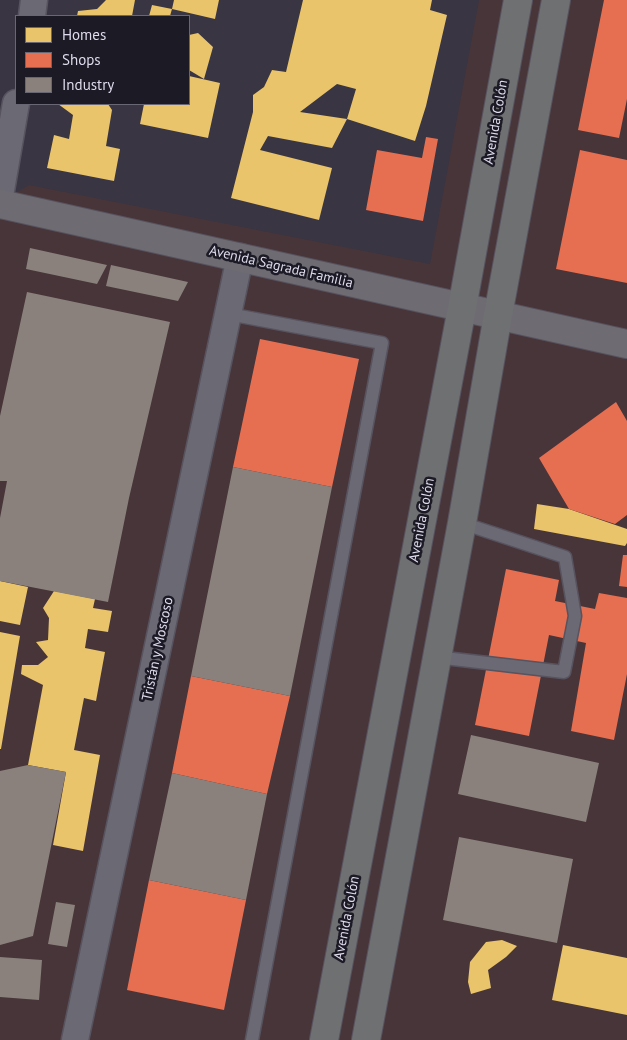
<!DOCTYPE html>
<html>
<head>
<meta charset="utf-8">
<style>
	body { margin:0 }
	#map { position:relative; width:627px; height:1040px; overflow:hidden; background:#393542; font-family:"PT Sans",sans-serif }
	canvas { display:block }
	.legend { position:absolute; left:15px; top:15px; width:175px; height:90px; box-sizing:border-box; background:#1c1a25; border:1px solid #6a6775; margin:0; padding:6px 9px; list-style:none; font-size:15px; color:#dfdbec }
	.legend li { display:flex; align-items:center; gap:10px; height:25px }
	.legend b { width:25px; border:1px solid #6a6775 }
</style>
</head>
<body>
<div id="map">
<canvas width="627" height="1040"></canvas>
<ul class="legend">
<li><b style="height:14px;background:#e9c46a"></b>Homes</li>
<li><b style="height:14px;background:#e76f51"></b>Shops</li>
<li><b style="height:14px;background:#8a817c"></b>Industry</li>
</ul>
</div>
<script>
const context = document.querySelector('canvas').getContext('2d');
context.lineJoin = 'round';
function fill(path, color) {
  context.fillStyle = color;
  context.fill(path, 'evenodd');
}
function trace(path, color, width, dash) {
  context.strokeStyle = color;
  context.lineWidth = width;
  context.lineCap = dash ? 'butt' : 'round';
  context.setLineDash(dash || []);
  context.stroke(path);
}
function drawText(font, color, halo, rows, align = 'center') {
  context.font = font + ' "PT Sans",sans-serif';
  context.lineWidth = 5;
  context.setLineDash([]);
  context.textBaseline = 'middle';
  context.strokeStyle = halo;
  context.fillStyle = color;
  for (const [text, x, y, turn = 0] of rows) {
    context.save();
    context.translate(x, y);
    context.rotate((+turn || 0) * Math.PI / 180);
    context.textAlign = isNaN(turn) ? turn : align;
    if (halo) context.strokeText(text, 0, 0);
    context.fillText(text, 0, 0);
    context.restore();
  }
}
fill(new Path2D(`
	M479 0H627V1040H0V203L29 185 430 264Z`), '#483539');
fill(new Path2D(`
	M106 0H135L132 16H77L78 11 97 9Z
	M174 0H219L215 19 172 9Z
	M303 0H432L430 10 447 15 426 106 415 141 347 119 356 89 337 84 300 112 347 119 332 148 268 136 260 150 332 168 319 220 231 198 253 112V95L264 87 272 70 286 72Z
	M152 5 172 9 170 16H149Z
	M198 33 213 47 204 79 189 70V35Z
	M189 76 220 83 208 138 140 124 144 104H189Z
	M58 104H108L112 110 106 146 120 149 114 181 47 168 54 135 69 139 73 115Z
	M537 504 569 509 627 529V543L625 546 534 529Z
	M0 581 28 587 20 625 0 621Z
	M54 591 95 599 93 608 112 611 108 632 88 629 85 648 105 652 96 701 84 698 74 750 100 755 83 851 53 845 66 772 28 765 43 685 21 674 22 665H38L48 657 36 642 48 640 49 618 43 608Z
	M0 632 20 636 1 749H0Z
	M502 940 517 946 506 957 488 970 491 988 471 994 468 982 470 962 486 942Z
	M563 945 627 958V1015L552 1000Z`), '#e9c46a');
fill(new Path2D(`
	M604 0H627V99L619 138 578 130Z
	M426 137 438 139 423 221 366 210 377 150 422 158Z
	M580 150 627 160V283L556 269Z
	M260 339 359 359 332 487 233 467Z
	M616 402 627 421V515L615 524 569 509 539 458Z
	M623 555H627V587L619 586Z
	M506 569 559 580 555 601 595 609 599 593 627 598V674L614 740 571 731 586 643 549 635 529 736 475 725Z
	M191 676 290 696 267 794 172 773Z
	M149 880 246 900 224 1010 127 990Z`), '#e76f51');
fill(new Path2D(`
	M30 248 107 265 97 284 26 269Z
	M111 265 188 282 178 301 106 286Z
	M27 292 170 322 129 498 108 602 0 581V518L7 481H0V416Z
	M233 467 332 487 290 696 191 676Z
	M471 735 599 763 586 822 458 794Z
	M28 765 66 772 33 936 0 945V771Z
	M172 773 267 794 246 900 149 880Z
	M459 837 573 859 557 943 443 920Z
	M56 902 75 905 67 947 48 944Z
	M0 957 42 960 39 1000 0 997Z`), '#8a817c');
const service = new Path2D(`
	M229 314 382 343 252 1040
	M436 657 564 672 575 616 565 557 462 523`);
const minor = new Path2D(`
	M32 16 34 0
	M0 196 16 103
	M75 1040 240 257`);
const secondary = new Path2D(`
	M0 204 627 344`);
const primary = new Path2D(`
	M324 1040 462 308 518 0
	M366 1040 462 523 498 315 556 0`);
trace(service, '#57535f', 15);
trace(minor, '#57535f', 29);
trace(secondary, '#57535f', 30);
trace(primary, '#57535f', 30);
trace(service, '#6b6973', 12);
trace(minor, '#6b6973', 26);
trace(secondary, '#6e6c72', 28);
trace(primary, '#6f7072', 28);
drawText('14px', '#dfdbec', '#1c1a25', [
	["Avenida Colón",496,122,-80],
	["Avenida Sagrada Familia",281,267,13],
	["Avenida Colón",422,520,-79],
	["Tristán y Moscoso",158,649,-78],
	["Avenida Colón",347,918,-79]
]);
</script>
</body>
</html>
